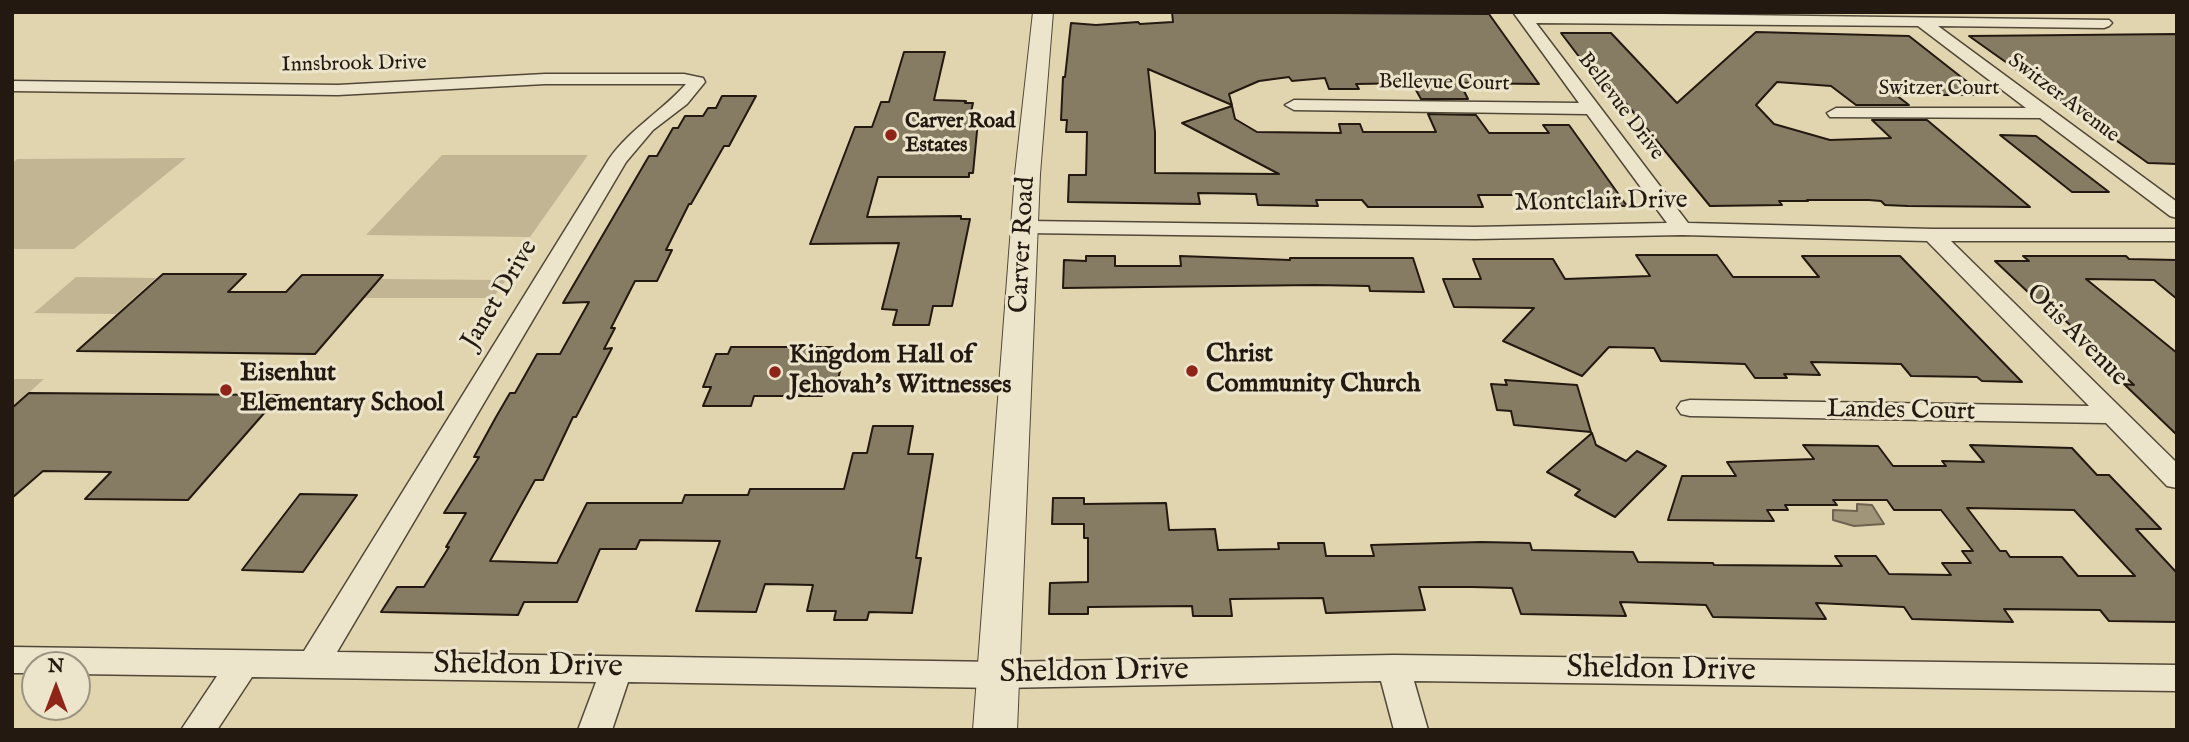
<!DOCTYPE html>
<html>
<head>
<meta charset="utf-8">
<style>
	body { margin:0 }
	#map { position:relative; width:2189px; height:742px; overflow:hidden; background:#e1d5af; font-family:"IM FELL English",serif }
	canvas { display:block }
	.frame { position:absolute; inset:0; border:14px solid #231910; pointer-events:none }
	.north { position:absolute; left:21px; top:651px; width:70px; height:70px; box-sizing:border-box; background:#ece4cb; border:2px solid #9c9380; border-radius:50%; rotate:0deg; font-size:19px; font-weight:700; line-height:28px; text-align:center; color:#231910 }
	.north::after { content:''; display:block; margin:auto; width:24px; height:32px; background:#8f2418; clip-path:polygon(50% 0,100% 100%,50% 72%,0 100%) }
</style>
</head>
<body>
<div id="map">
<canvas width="2189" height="742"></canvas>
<div class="frame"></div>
<div class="north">N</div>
</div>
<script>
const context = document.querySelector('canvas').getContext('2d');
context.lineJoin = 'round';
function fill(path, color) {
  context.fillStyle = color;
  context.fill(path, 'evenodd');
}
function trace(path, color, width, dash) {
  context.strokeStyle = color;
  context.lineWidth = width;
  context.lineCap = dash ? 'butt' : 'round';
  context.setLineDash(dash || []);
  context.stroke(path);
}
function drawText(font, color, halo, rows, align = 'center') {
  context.font = font + ' "IM FELL English",serif';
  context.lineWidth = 6;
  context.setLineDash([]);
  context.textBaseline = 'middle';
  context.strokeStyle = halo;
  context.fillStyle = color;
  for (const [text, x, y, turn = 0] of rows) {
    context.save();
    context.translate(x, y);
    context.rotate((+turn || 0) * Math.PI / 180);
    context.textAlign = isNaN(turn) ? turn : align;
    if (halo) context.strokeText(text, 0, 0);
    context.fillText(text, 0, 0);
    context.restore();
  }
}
fill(new Path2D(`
	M442 155H588L530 237 366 235Z
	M186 158 74 249H12V163L17 159Z
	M76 277 156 278 116 314 34 313Z
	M381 279 506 280 493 298H364Z
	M12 379H44L12 408Z`), '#c1b594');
const water = new Path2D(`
	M1857 504 1872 505 1884 524 1854 526 1833 520V510L1857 511Z`);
fill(water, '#a09579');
trace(water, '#6e634f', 2);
const building = new Path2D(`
	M1172 12 1489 14 1539 84 1460 83 1468 99H1421L1412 83 1356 84 1359 89H1329L1325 78 1292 81 1289 77 1259 81 1229 94 1232 105 1148 69 1155 132V173L1279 174 1182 123 1232 106 1235 119 1257 132 1341 133 1339 124H1360L1363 132H1436L1428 114 1476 115 1489 133H1549L1543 125H1569L1627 206 1527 204 1522 195H1478L1483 207H1368L1362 200H1316L1318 206 1258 205 1256 194 1198 193 1200 204 1068 202 1069 175H1086L1087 132H1066L1067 120H1061L1063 77H1065L1071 23 1096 25 1138 22 1140 24 1173 22Z
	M1756 32 1909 36 1984 95H1896L1909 105H1856L1831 86 1777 82 1756 105 1774 124 1830 140 1891 138 1872 120H1927L2030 207 1908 206 1885 205 1881 201 1869 200H1807L1808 201H1779L1782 205 1710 206 1589 58H1580L1561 33H1611L1677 103Z
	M2177 34V164L2148 163 1969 36Z
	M904 52H945L934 100 966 101 965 103H973L969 121H978L973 173H969V177H878L867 217 961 216V219H970L952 306H933L929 325H893L897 310 882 309 899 243 810 244 855 127H872L881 102H889Z
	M722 96H756L729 146H724L691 204H689L666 250H672L657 281H635L611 328H615L604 349 612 348 576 417H573L543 480H535L490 561 557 563 587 503H682L685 495H748L750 489H844L853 453H867L873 426H913L908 454H933L916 558H921L912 613 869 612 867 620H834L836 611H807L813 585 765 584 756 612 696 611 720 541 640 540 636 549H600L577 602H524L518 615 381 612 397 587H424L449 547H446L466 513H444L479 457H474L496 417 510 393H515L537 354H560L589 302 563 303 649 156H657L673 128H678L685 116H703L708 108H716Z
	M2000 135 2036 136 2109 192H2072Z
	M1636 255H1717L1733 277H1819L1802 256H1900L2022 382 1982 381 1977 377 1911 376 1901 364 1811 362 1820 375 1784 374 1787 378H1755L1745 364 1661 361 1654 348 1609 347 1582 376 1503 341 1534 308 1454 307 1443 279H1481L1473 259H1553L1565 279 1650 276Z
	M1086 256H1115V266H1181L1180 256 1290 260V258H1413L1424 292 1370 291 1369 286 1315 285 1063 288 1064 260 1086 261Z
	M2023 256H2126L2129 259 2177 260V299L2154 280 2086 279 2177 353V435L2124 384 2134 385 2054 310H2047L1995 261H2029Z
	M163 274H246L228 292H286L302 275H383L315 354 77 351Z
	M731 347H833L830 357H844L836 386H825L822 396H754L751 406H703L711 387H703L716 354H728Z
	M1505 380 1577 385 1591 432 1514 425 1511 411 1497 410 1491 384 1507 385Z
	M29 393 280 395 188 500 85 499 111 472 43 471 12 498V408Z
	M1592 433 1596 445 1626 461 1637 451 1666 466 1615 517 1575 495 1580 490 1547 472Z
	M1803 445 1878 446 1893 466H1946L1942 461 1984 462 1970 445 2072 448 2097 475H2109L2161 529H2136L2177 573V622L2109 621 2100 610 2004 609 2013 622 1912 619 1904 607 1816 603 1826 619 1713 617 1706 605 1620 602 1626 616 1521 614 1512 588 1472 587H1419L1425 610 1326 613 1323 598 1230 599 1232 616H1193L1192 606 1088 607V614H1049L1050 583 1088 582V538H1084V524H1052L1053 498H1084V504L1166 503 1169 530 1215 529 1218 550 1279 549 1278 543H1324L1326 556H1374L1371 545 1481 542 1530 543 1532 550 1633 552 1638 562 1713 563 1714 565 1842 566 1835 556H1876L1889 574 1951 575 1942 563H1971L1962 551H1973L1941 510H1894L1887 500H1833L1837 505H1785L1788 510H1767L1774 521 1668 520 1682 476H1736L1727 462 1814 459ZM1967 508 2074 510 2135 576H2078L2062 557H2010L2006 551H2000Z
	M300 494 357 495 303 572 242 570Z`);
fill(building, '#867b63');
trace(building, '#231910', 2);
const minor = new Path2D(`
	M1513 12 2109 20 2112 23 2109 26 2104 28 1938 26 2177 202V218L2170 216 2040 118 1830 117 1827 113 1836 108H2026L1918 26 1536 23 1688 223 1933 229H2177V241H1951L2177 463V488L2167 486 2106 423 1690 416 1681 414 1677 408 1681 402 1690 400 2089 406 1927 241 1682 235 1475 239 1026 233 1019 231 1016 227 1019 223 1026 221 1475 227 1667 223 1587 114 1294 110 1285 105 1294 100 1579 103Z
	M545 74H684L703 78 705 82 687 104 653 130 626 162 337 652 999 662 1394 655 2177 665V691L1414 681 1428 730H1394L1381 681 999 688 628 682 612 730H578L596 682 252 677 217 730H181L217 676 77 674V665H35V673H12V647L304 651 609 159C631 128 661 112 686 84H545L338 95 12 91V81L338 85Z`);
const tertiary = new Path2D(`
	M1033 12H1053L1040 174 1017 730H973L1015 174Z`);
trace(minor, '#524838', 3);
trace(tertiary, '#524838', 2);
fill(minor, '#ece4cb');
fill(tertiary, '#ece4cb');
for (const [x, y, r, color] of [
	[891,135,7,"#8f2418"],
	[1192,371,7,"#8f2418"],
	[775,372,7,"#8f2418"],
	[226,390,7,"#8f2418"]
]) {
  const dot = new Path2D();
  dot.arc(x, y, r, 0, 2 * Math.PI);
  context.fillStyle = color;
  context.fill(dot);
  trace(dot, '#ece4cb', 2.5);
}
drawText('21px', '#231910', '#ece4cb', [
	["Innsbrook Drive",354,65,-1],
	["Bellevue Court",1444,84,1],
	["Switzer Court",1939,90],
	["Switzer Avenue",2063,99,37],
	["Bellevue Drive",1620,107,53]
]);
drawText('bold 21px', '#231910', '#ece4cb', [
	["Carver Road",905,123],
	["Estates",905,147]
], 'left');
drawText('26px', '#231910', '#ece4cb', [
	["Montclair Drive",1601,203,-1],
	["Carver Road",1024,245,-87],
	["Janet Drive",501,295,-59],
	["Otis Avenue",2076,336,45],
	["Landes Court",1901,412,1]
]);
drawText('bold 26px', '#231910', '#ece4cb', [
	["Christ",1206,356],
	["Community Church",1206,386],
	["Kingdom Hall of",789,357],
	["Jehovah's Wittnesses",789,387],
	["Eisenhut",240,375],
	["Elementary School",240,405]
], 'left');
drawText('32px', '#231910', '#ece4cb', [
	["Sheldon Drive",528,667,1],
	["Sheldon Drive",1661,671,1],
	["Sheldon Drive",1094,673,-1]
]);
</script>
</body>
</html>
